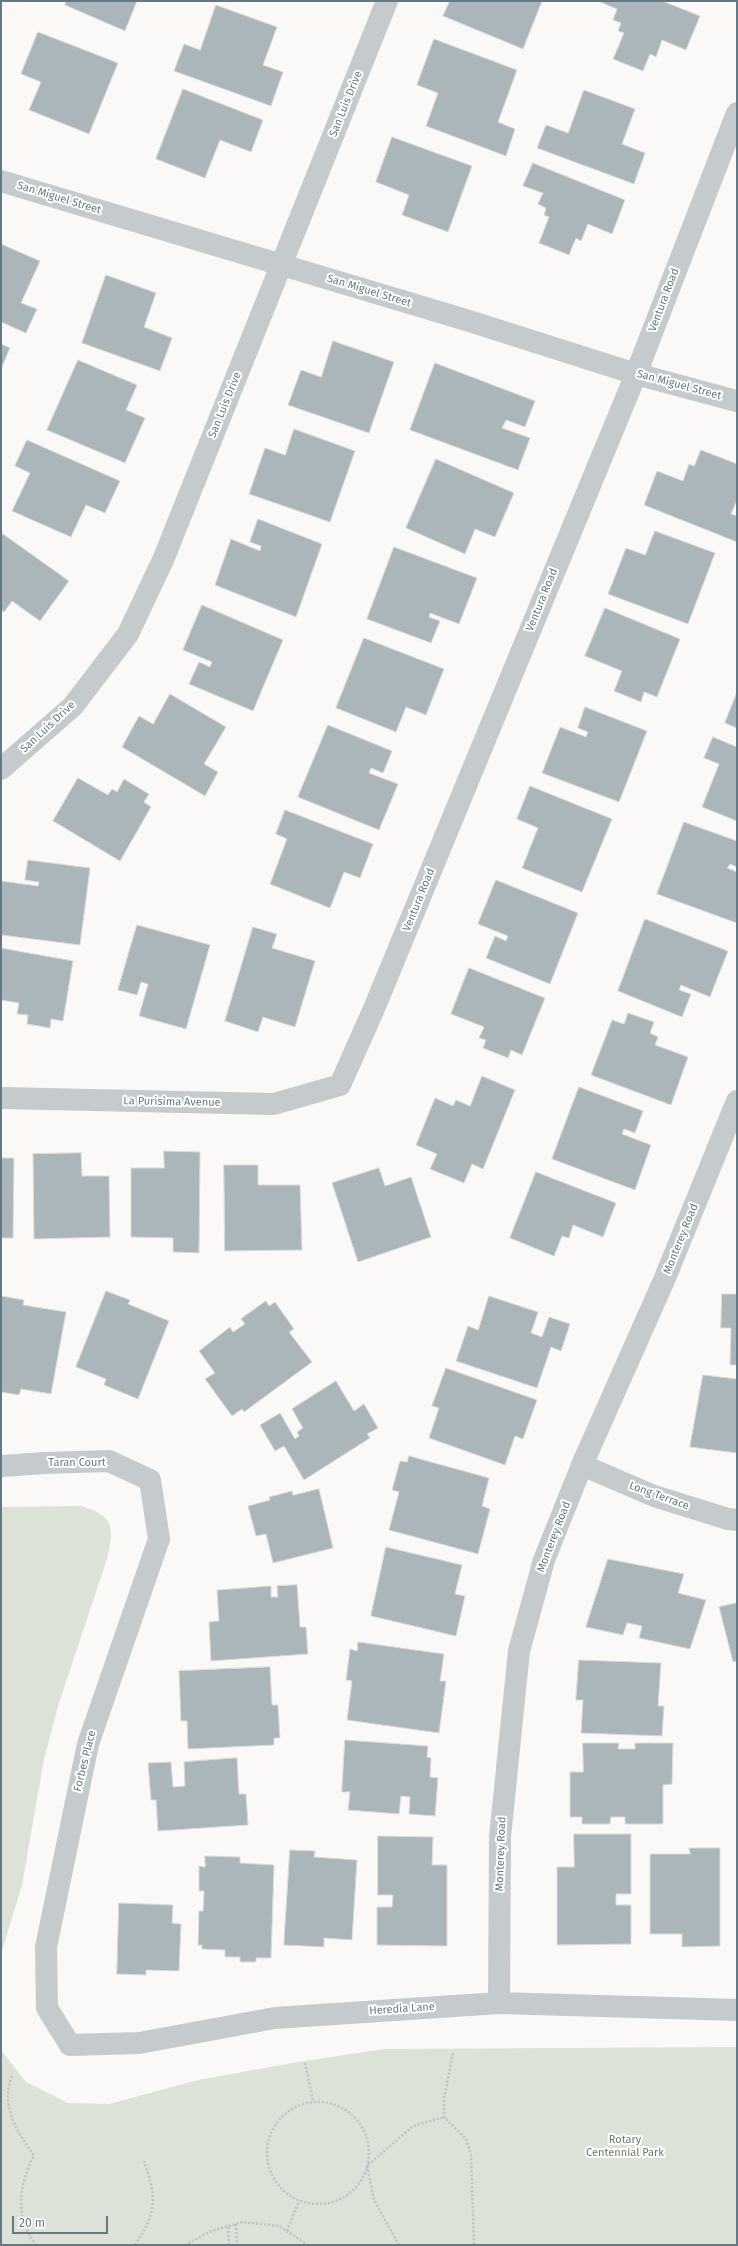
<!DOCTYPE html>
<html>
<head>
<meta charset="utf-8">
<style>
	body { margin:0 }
	#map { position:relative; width:738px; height:2246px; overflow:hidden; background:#faf9f7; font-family:"Fira Sans",sans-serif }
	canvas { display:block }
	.frame { position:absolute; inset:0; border:2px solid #647983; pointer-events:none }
	.scale { position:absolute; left:12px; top:2216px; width:96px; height:18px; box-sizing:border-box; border:2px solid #647983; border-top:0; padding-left:5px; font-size:12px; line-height:14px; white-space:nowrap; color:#647983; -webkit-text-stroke:3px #fff; paint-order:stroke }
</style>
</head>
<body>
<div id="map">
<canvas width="738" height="2246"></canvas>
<div class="frame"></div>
<div class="scale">20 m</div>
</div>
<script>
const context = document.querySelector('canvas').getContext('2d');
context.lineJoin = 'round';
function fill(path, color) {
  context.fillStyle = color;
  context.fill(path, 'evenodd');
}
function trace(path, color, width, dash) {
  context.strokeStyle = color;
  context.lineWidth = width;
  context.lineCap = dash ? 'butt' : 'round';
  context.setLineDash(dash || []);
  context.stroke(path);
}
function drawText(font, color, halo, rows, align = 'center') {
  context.font = font + ' "Fira Sans",sans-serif';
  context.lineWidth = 4;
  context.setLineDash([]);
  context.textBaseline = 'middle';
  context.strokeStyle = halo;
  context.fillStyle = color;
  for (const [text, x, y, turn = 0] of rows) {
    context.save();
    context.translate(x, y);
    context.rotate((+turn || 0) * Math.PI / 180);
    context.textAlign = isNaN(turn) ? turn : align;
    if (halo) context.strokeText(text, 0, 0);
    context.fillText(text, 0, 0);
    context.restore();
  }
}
fill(new Path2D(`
	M81 1506C115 1516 114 1527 107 1559L59 1703 44 1759 22 1885 1 1954V1507Z
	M737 2047V2245H1V2050L26 2082 68 2103 109 2104 198 2080 292 2063 384 2049Z`), '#dce2d8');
const building = new Path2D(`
	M66 1H137L125 31 65 5Z
	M450 1H542L523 49 443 16Z
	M662 1 700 16 686 50 662 40 656 57 650 54 643 71 613 59 624 33 618 31 621 23 613 20 617 9 598 1Z
	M216 5 277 27 263 65 283 72 271 106 174 71 184 44 200 50Z
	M38 32 118 63 89 134 29 110 41 82 21 74Z
	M434 39 517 70 498 122 515 129 506 156 426 126 438 93 417 85Z
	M183 89 263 120 251 152 220 140 205 178 156 159Z
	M584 90 635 109 622 144 645 153 634 184 537 148 546 125 568 133Z
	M392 137 472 166 448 232 402 215 409 195 376 182Z
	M533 163 625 200 612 234 588 224 581 241 576 238 569 255 539 243 549 217 544 215 546 208 538 204 543 193 523 186Z
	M1 244 40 261 21 303 37 309 26 333 1 322Z
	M106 275 156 293 144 327 172 338 160 371 82 343Z
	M333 341 394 362 369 433 288 405 301 370 321 377Z
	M1 344 10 348 1 369Z
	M78 360 137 385 126 410 145 418 125 463 47 430Z
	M435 363 535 401 525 427 506 420 502 428 530 438 518 470 410 430Z
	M294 429 355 451 330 522 249 494 265 448 285 455Z
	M27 440 120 481 105 513 86 505 71 537 12 511 30 473 15 466Z
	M701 450 737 464V500L731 514 737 516V542L644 505 657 471 683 481 689 464 694 466Z
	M436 459 514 493 495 537 475 529 465 554 406 528Z
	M258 519 322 544 296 617 215 585 231 539 260 551 261 546 250 542Z
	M655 531 715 553 688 624 608 594 626 548 645 555Z
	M3 534 69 581 40 621 12 601 4 612 1 610V537Z
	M394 547 477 578 459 624 430 613 429 617 440 621 431 643 367 619Z
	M202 605 283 640 253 711 189 684 199 662 210 667 212 662 183 650Z
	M605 608 680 639 657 697 644 692 641 702 614 691 622 671 585 656Z
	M364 638 444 669 426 715 406 707 396 732 336 708Z
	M737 692V728L725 723Z
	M170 694 226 727 204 764 218 772 205 796 122 747 139 716 153 724Z
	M585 707 647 731 619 802 542 773 560 727 586 737 588 732 578 728Z
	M328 725 392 751 383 773 371 768 369 773 398 784 379 830 298 797Z
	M713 737 737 747V821L702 807 719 764 704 758Z
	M78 778 108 795 112 789 117 792 124 779 149 794 144 802 151 807 120 861 53 821Z
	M530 786 612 819 582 892 522 868 538 828 517 819Z
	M285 810 373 844 360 878 344 872 330 908 270 884 287 839 276 834Z
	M684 822 737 841V867L730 864 727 868 737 872V923L657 894Z
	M28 860 90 868 80 945 1 935V881L38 886 39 882 25 880Z
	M496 880 578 913 550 984 486 958 495 936 506 941 508 936 478 924Z
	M645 919 728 951 710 997 681 985 679 990 691 994 682 1017 618 991Z
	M137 925 210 945 186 1029 139 1016 148 984 141 982 137 995 118 990Z
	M253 927 277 934 272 948 315 961 295 1027 263 1017 258 1032 225 1021Z
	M1 948 73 961 63 1021 51 1019 50 1028 27 1024 28 1015 17 1014 19 1003 1 1000Z
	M469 968 545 998 522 1055 511 1050 508 1058 483 1048 486 1040 479 1038 484 1027 451 1014Z
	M628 1013 654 1022 650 1033 658 1037 655 1045 688 1057 671 1105 591 1075 612 1020 624 1024Z
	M482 1076 515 1090 483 1169 472 1164 464 1183 430 1169 437 1154 416 1145 435 1098 453 1106 456 1100 470 1106Z
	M579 1087 643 1111 635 1133 624 1129 622 1134 651 1145 635 1190 552 1159Z
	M164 1151 200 1152 199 1253 173 1252V1238L131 1237V1168H164Z
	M81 1153 82 1176H109L110 1237 34 1239 33 1154Z
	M1 1158H14L13 1238H1Z
	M224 1165H258V1185H300L302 1250 225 1251Z
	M379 1168 385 1186 411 1177 431 1237 358 1262 332 1183Z
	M536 1172 616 1203 603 1237 573 1225 569 1238 562 1236 554 1256 510 1238Z
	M106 1291 130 1300 128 1304 169 1321 138 1399 104 1385 106 1379 76 1367Z
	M722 1294H737V1365H730L731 1328H721Z
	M1 1296 24 1300 23 1305 66 1312 51 1394 21 1389 19 1395 1 1392Z
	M489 1296 538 1312 531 1333 542 1337 549 1317 570 1324 561 1351 551 1347 537 1388 456 1361 468 1326 478 1330Z
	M266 1301 269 1306 275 1302 294 1329 289 1332 312 1362 244 1412 242 1409 232 1416 205 1379 215 1373 199 1351 230 1327 233 1332 245 1324 241 1319Z
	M446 1368 537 1400 523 1439 515 1436 505 1465 429 1438 439 1408 432 1406Z
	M703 1375 737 1379V1453L690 1447Z
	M336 1381 354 1411 364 1404 378 1428 367 1434 370 1438 304 1480 284 1446 275 1451 260 1425 280 1413 295 1439 299 1436 297 1432 303 1428 292 1409Z
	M409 1456 489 1478 482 1506 490 1509 478 1554 389 1530 399 1492 392 1490 400 1461 407 1462Z
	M319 1489 333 1548 273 1563 266 1534 256 1536 248 1506 270 1500 269 1497 292 1491 293 1495Z
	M386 1547 462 1565 455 1594 465 1596 456 1636 371 1616Z
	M608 1559 684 1574 678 1593 706 1600 690 1649 639 1638 642 1626 627 1623 623 1635 586 1627Z
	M297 1585 300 1627H306L308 1654 211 1661 209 1622 219 1621 217 1590 271 1586V1597H278L277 1586Z
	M737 1603V1661L733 1662 719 1607Z
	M358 1642 444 1654 440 1681H446L439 1733 347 1720 352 1681 346 1680 350 1649 357 1651Z
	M579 1660 661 1663 658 1706H664L662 1736 581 1733 583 1700H576Z
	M270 1667 272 1705H278L280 1738H274V1745L188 1749 187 1721H181L179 1671Z
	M345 1740 428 1746 427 1757 431 1758 430 1777 438 1778 435 1816 409 1814 410 1797 401 1796 399 1814 348 1810 350 1792H342Z
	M583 1743H619L618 1749H635V1743H673L672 1784 663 1785V1824H625V1817H611L610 1824H582V1817H570V1772H583Z
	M237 1758 239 1794H246L248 1825 158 1831 156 1800H151L148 1763 171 1762 173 1787 185 1786 184 1762Z
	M574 1834H631V1894H616V1905H631V1944L557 1945V1867H574Z
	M378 1836 433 1837 432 1865H447V1946L377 1945V1907H392L393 1895H378Z
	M689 1848H720V1946L682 1947V1934H650V1854H690Z
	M290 1850 315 1851 314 1857 357 1860 352 1940 324 1938V1947L284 1945Z
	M205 1856 240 1857V1863L274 1865 271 1958H256V1962H240V1957H225V1950L202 1949V1945H198L199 1911H203L204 1891H199V1866L205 1867Z
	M119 1903 173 1905 172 1923 181 1924 179 1971 146 1970V1975L117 1974Z`);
fill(building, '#abb6ba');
trace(building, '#dbdbd9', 1);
trace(new Path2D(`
	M453 2053 444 2098V2117L466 2139 471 2155 474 2245
	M305 2063 313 2101
	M12 2076C0 2104 17 2133 34 2155 19 2186 14 2215 36 2245
	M267 2153a51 51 0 1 1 102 0a51 51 0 1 1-102 0Z
	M236 2224 237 2245
	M228 2227 229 2245
	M287 2231 299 2201
	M135 2245C157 2212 157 2198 144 2161
	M185 2245 209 2232 242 2222 279 2226 308 2245
	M399 2245 374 2200 367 2166 413 2126 444 2117`), '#bfc2c4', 2.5, [2, 2]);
trace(new Path2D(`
	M1 181 466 320 636 374 737 401
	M1 769 73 706 128 634 163 560 387 1
	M1 1098 274 1104 340 1085 373 1011 636 374 737 113
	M582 1465 654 1496 728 1519 737 1520
	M1 1466 45 1463 109 1461 150 1480 159 1539 88 1744 46 1947 47 2008 70 2045 139 2043 275 2018 499 2003 737 2010
	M499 2003 500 1837 519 1651 544 1560 582 1465 665 1278 737 1101`), '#c5cacd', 22);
drawText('11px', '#647983', '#fff', [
	["San Luis Drive",346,104,-68],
	["San Miguel Street",59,198,17],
	["San Miguel Street",369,291,17],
	["Ventura Road",664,300,-69],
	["San Miguel Street",679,385,15],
	["San Luis Drive",225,405,-68],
	["Ventura Road",542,600,-68],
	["San Luis Drive",48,727,-43],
	["Ventura Road",419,900,-68],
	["La Purisima Avenue",172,1102,1],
	["Monterey Road",681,1239,-68],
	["Taran Court",77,1463],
	["Long Terrace",659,1496,20],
	["Monterey Road",554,1537,-69],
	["Forbes Place",85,1761,-76],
	["Monterey Road",501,1854,-88],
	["Heredia Lane",402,2009,-4]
]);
drawText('11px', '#6a7a63', '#fff', [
	["Rotary",625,2140],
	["Centennial Park",625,2153]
]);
</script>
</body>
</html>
